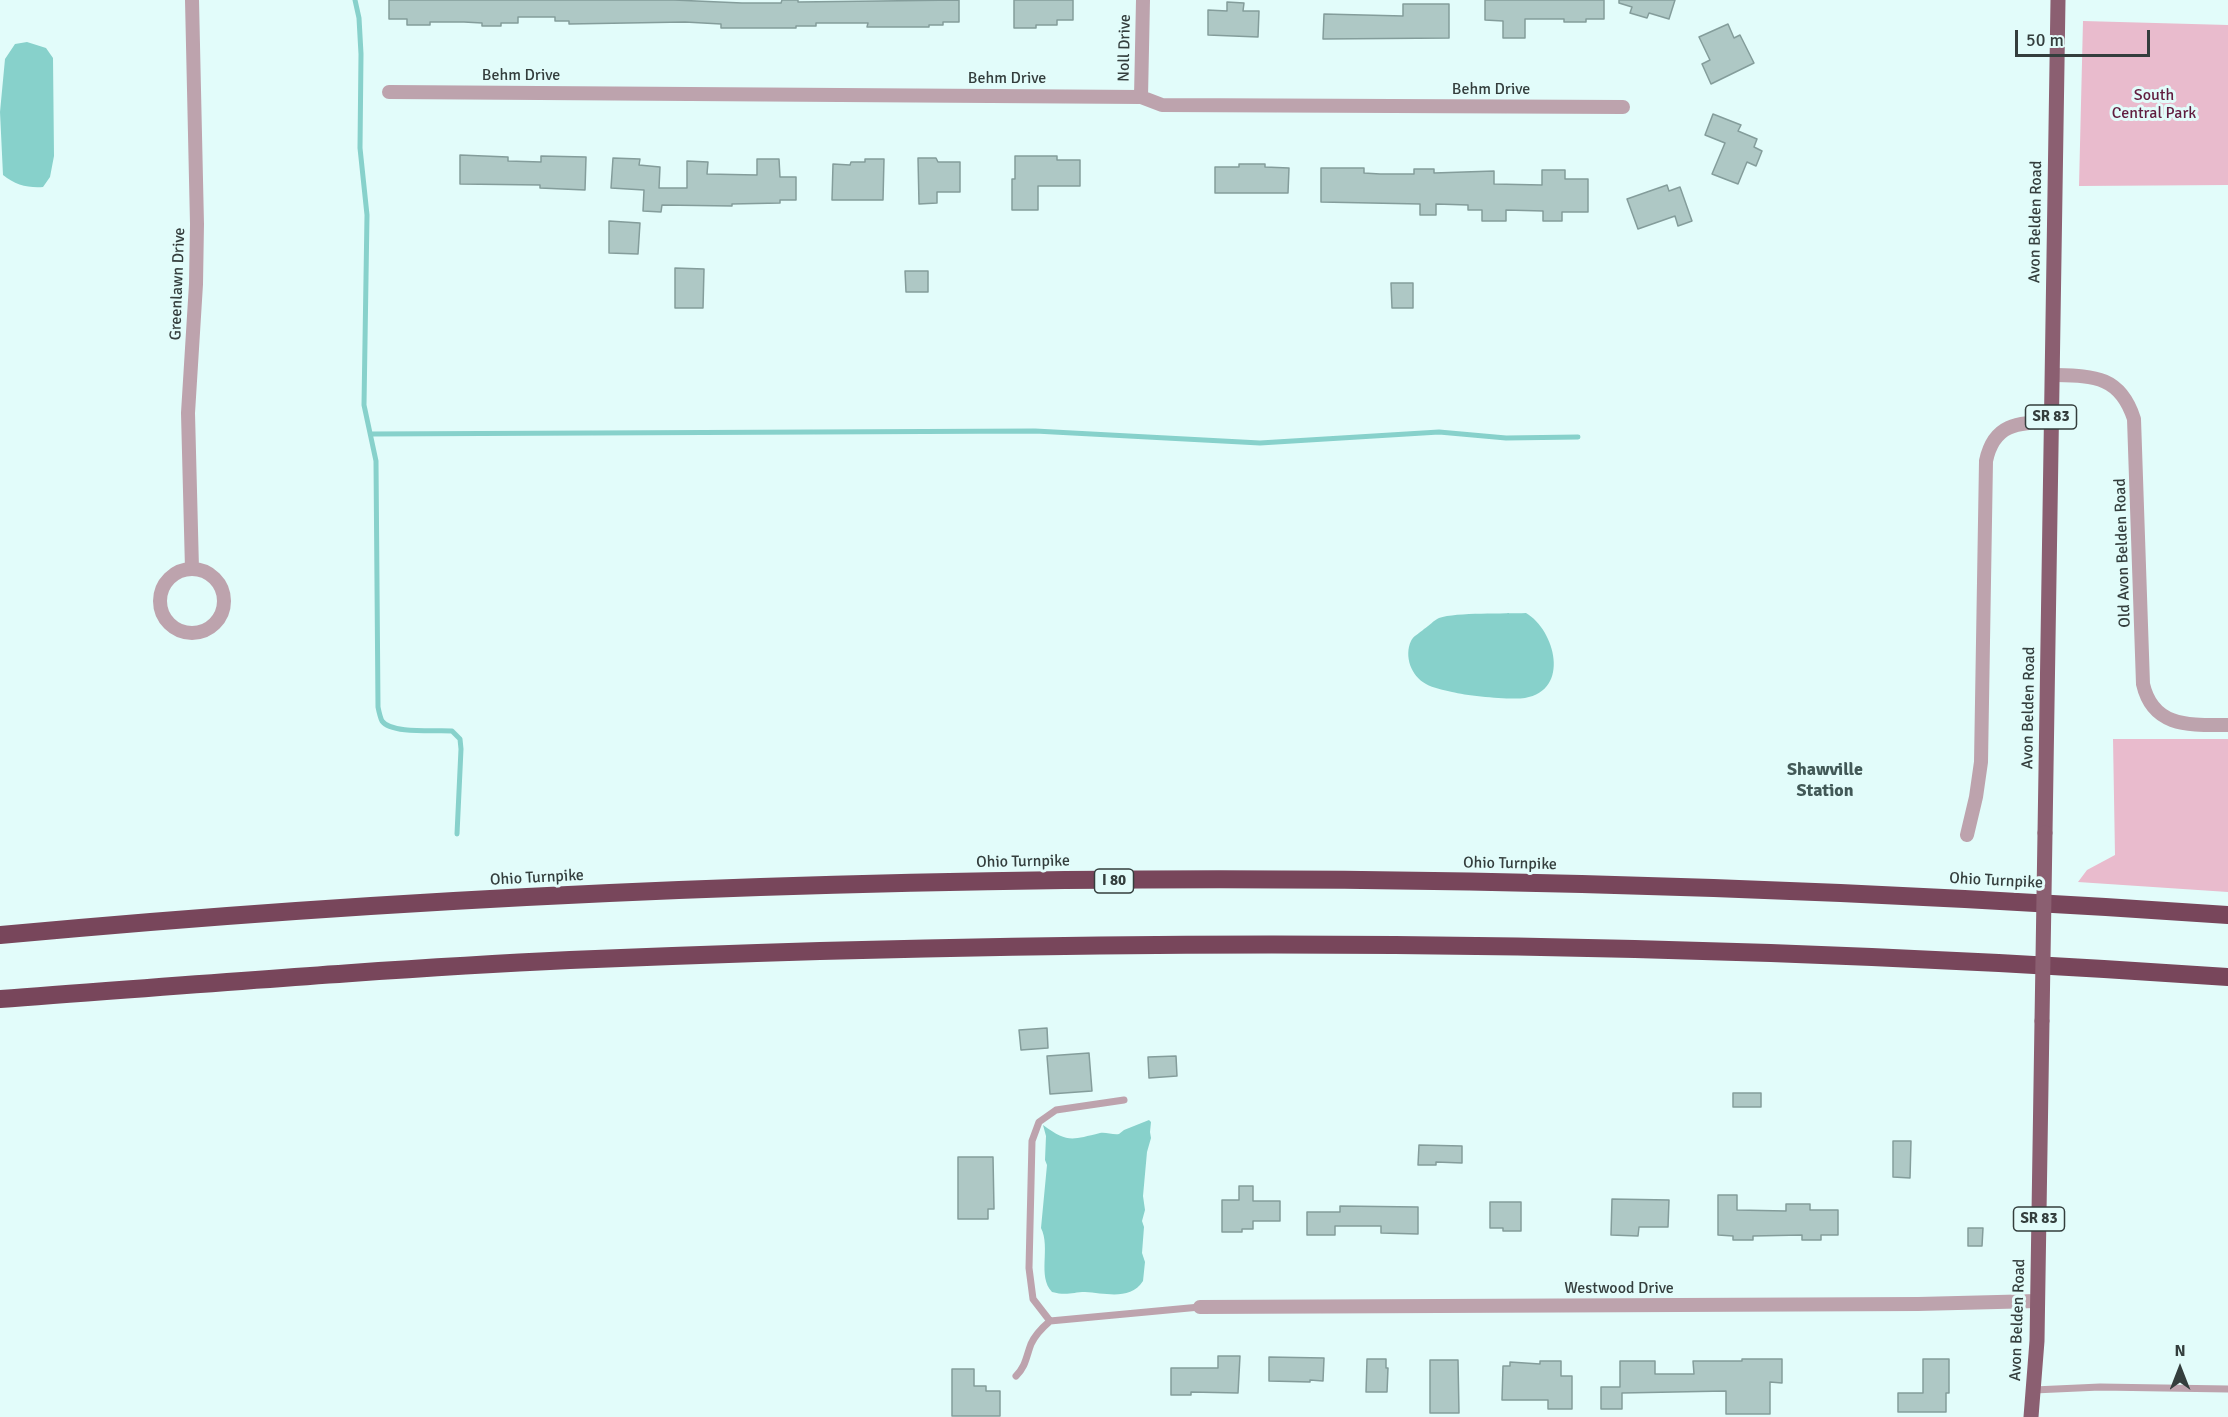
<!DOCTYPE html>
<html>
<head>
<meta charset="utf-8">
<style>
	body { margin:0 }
	#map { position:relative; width:2228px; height:1417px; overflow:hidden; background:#e2fcfa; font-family:Signika,sans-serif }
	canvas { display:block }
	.north { position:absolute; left:2150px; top:1339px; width:60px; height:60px; -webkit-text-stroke:4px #e2fcfa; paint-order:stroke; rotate:0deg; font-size:16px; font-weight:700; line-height:24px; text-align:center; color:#343e3d }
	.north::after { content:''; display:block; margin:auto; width:21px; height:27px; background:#343e3d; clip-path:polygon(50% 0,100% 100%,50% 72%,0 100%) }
	.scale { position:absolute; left:2015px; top:30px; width:135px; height:27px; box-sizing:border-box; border:3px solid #343e3d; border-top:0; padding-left:8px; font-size:18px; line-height:21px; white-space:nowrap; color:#343e3d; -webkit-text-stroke:4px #e2fcfa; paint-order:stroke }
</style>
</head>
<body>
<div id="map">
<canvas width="2228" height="1417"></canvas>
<div class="north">N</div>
<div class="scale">50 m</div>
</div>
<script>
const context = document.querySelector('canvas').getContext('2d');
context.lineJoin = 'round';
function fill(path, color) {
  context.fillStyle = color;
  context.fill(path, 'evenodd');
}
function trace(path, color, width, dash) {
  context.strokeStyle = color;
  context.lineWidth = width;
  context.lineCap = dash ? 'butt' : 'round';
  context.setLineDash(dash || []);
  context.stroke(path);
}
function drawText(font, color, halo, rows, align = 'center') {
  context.font = font + ' Signika,sans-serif';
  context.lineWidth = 6;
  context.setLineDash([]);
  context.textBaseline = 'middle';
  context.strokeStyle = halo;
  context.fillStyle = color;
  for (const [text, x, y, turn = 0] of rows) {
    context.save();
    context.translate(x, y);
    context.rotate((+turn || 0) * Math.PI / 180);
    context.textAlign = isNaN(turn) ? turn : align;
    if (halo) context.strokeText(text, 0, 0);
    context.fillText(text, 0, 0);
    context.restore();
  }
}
fill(new Path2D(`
	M2083 21 2228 25V185L2079 186Z
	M2113 739H2228V892L2078 882 2087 870 2115 855Z`), '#e9bbcd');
fill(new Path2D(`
	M27 42 46 48 53 58 54 156 50 177 43 187C28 188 15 185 3 175L0 112 5 59 15 44Z
	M1526 613C1555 630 1571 690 1525 698 1510 700 1468 696 1452 692 1444 690 1433 688 1426 684 1411 676 1404 656 1411 641 1413 636 1420 633 1424 629 1429 626 1434 620 1439 618 1457 612 1505 614 1526 613Z
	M1149 1120 1151 1122 1150 1132 1151 1138 1147 1152 1143 1196 1145 1210 1142 1221 1144 1227 1142 1253 1145 1262 1143 1281C1130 1301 1105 1293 1085 1292 1073 1292 1067 1296 1052 1292 1037 1276 1051 1248 1041 1228L1047 1165 1045 1160 1046 1136 1043 1125C1068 1143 1071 1140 1100 1133 1106 1132 1113 1135 1119 1134L1124 1130Z`), '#87d1cb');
trace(new Path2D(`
	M355 0 359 18 361 54 360 148 367 215 364 405 376 461 378 707C379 712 380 717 382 721 391 734 435 730 452 731L460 739 461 749 457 834
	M371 434 1035 431 1260 443 1439 432 1506 438 1578 437`), '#87d1cb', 5);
const building = new Path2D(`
	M389 0H674L742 3H781L782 0H798V2L959 0V22H943V25H929V27H867L868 23H816V26H796V28H721V24L685 22 569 24V21H555V17H518V23H501V26H482V23L464 22H430V25H407V19H389Z
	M1014 0H1073V20H1057V25H1036V28H1014Z
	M1485 0H1604V19H1586V22H1564V19H1525V38H1503V21L1485 20Z
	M1619 0H1675L1669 19 1649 13 1647 18 1630 13 1632 7 1619 3Z
	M1227 2 1244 3 1243 11H1259L1258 37 1208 35V10L1227 11Z
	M1403 4H1449V38L1323 39 1324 14 1403 16Z
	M1728 24 1734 38 1740 35 1754 63 1711 84 1702 64 1710 60 1699 37Z
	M1713 114 1741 125 1738 131 1757 139 1754 147 1762 151 1756 166 1747 162 1738 184 1712 174 1725 143 1705 135Z
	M460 155 508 157V161L541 162V156L586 157 585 190 540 188V185L460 184Z
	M1015 156H1057V160H1080V186H1038V210H1012V179H1015Z
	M613 158 640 159 639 165 660 167 659 188H687V161L708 162 707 174 757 175V159H779L780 177H796V200H780V203L732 204V206L662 205 661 212 643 211 644 190 611 188Z
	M918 158H936L938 162H960V192H937V203L919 204Z
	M865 159H884L883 200H832L833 164 850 165 851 162H865Z
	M1239 164H1265V167L1289 168 1288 193H1215V167H1239Z
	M1321 168H1364V173L1380 174H1414V169H1434V173L1494 171V184L1542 185V170H1565V179H1588V212H1562V221H1543V211L1506 210V221H1482V210H1468V205L1436 204V215H1420V204L1321 202Z
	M1667 185 1669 191 1680 187 1692 221 1678 226 1675 216 1638 229 1627 199Z
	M609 221 640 223 638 254 609 253Z
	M675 268 704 269 703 308H675Z
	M905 271H928V292H906Z
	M1391 283H1413V308H1392Z
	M1047 1028 1048 1048 1021 1050 1019 1030Z
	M1089 1053 1092 1091 1050 1094 1047 1056Z
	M1176 1056 1177 1076 1149 1078 1148 1057Z
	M1733 1093H1761V1107H1733Z
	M1893 1141H1911L1910 1178 1893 1177Z
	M1419 1145 1462 1146V1163L1436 1162V1165H1418Z
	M958 1157H993L994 1209H988V1219H958Z
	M1239 1186H1253V1201H1280V1221H1253V1229H1242V1232H1222V1200H1239Z
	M1718 1195H1737V1210L1786 1211V1204H1810V1210H1838V1235H1821V1240H1802V1235L1753 1236V1240H1733V1236L1718 1235Z
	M1612 1199 1669 1200 1668 1227H1639L1638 1236 1611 1235Z
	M1490 1202H1521V1231H1503V1228H1490Z
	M1340 1206 1418 1207V1234L1381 1233V1226H1335V1235H1307V1212H1340Z
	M1968 1228H1983L1982 1246H1968Z
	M1218 1356H1240L1238 1393 1191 1392V1395H1171V1368H1218Z
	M1269 1357 1324 1358 1323 1381 1310 1380V1382L1269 1381Z
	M1367 1359H1386V1368H1388L1387 1392H1366Z
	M1742 1359H1782V1383L1770 1382V1414H1726V1391L1622 1393V1409H1601V1387H1620V1361H1655V1374H1694L1693 1361H1742Z
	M1923 1359H1949V1393H1946V1412H1898V1393H1923Z
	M1430 1360H1458L1459 1413H1430Z
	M1540 1361H1561V1376H1572V1409H1548V1400H1502L1503 1366H1510V1362L1540 1364Z
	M952 1369H974V1386H986V1391H1000V1416H952Z`);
fill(building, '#aec8c5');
trace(building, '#849d9b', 1.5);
trace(new Path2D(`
	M1050 1321 1033 1299 1029 1268 1032 1141 1039 1122 1056 1110 1124 1100
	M1016 1376C1026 1366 1026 1357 1031 1344 1035 1335 1043 1327 1050 1321L1200 1307
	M2034 1390 2100 1387 2228 1389`), '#bda3ad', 7);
trace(new Path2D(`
	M389 92 1141 97 1162 105 1623 107
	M1141 97 1143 0
	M2052 375C2093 376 2120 375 2134 419L2143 684C2153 728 2190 725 2228 725
	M192 569 188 413 196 284 197 224 192 0
	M160 601a32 32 0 1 1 64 0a32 32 0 1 1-64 0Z
	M1967 835 1976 797 1981 762 1986 461C1994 423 2018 423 2051 422
	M1200 1307 1918 1304 2037 1301`), '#bda3ad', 14);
trace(new Path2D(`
	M2045 833 2058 0
	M2031 1417 2037 1341 2042 1021`), '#8b5f71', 15);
trace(new Path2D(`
	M0 935C740 866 1487 863 2228 915
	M0 999C190 985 380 969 570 960 1122 936 1677 938 2228 977`), '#78465b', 18);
trace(new Path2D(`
	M2042 1021 2045 833`), '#8b5f71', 15);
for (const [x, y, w] of [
	[2051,417,51],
	[1114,881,39],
	[2039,1219,51]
]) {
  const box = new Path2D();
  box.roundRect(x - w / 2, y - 12, w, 24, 4.5);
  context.fillStyle = '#e2fcfa';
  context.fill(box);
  trace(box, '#343e3d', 1.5);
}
drawText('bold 15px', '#343e3d', null, [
	["SR 83",2051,417],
	["I 80",1114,881],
	["SR 83",2039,1219]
]);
drawText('16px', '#343e3d', '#e2fcfa', [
	["Noll Drive",1125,48,-89],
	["Behm Drive",521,76],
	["Behm Drive",1007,79],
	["Behm Drive",1491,90],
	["Avon Belden Road",2036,222,-89],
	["Greenlawn Drive",178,284,-88],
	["Old Avon Belden Road",2123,553,-92],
	["Avon Belden Road",2029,708,-89],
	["Ohio Turnpike",1023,862,-1],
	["Ohio Turnpike",1510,864,1],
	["Ohio Turnpike",537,878,-3],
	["Ohio Turnpike",1996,881,3],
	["Westwood Drive",1619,1289],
	["Avon Belden Road",2018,1320,-88]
]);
drawText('16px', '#611d3f', '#e2fcfa', [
	["South",2154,96],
	["Central Park",2154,114]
]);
drawText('bold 18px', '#425957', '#e2fcfa', [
	["Shawville",1825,770],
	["Station",1825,791]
]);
</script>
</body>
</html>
